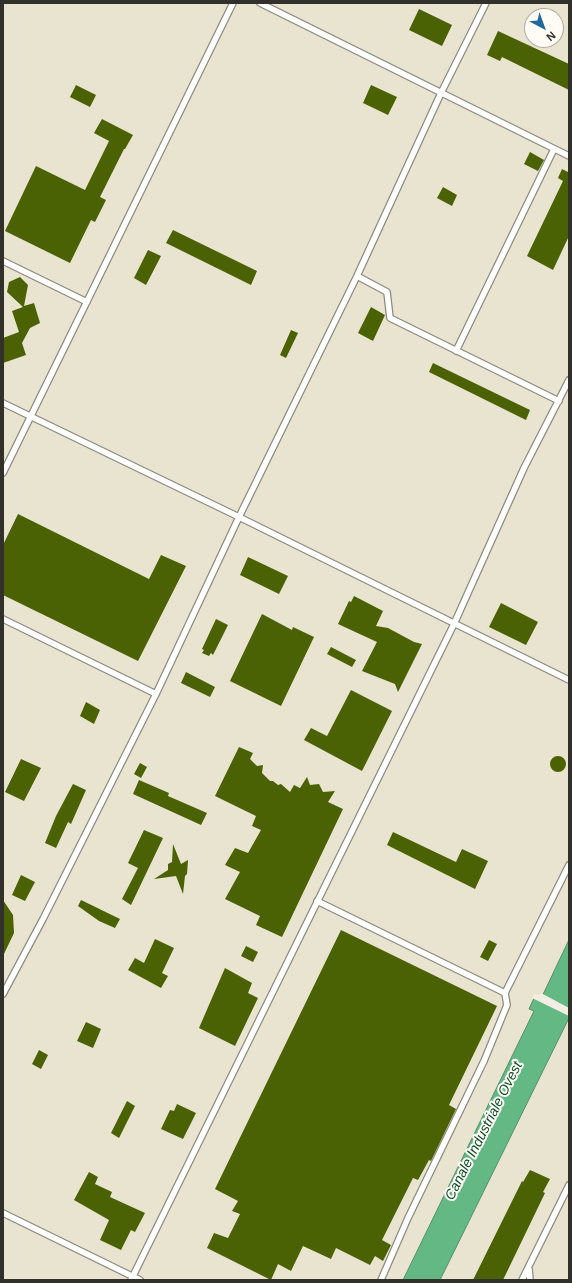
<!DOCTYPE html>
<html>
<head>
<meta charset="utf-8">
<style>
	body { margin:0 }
	#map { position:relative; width:572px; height:1283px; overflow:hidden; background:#f2efe2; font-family:Helvetica,sans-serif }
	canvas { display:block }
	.frame { position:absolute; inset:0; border:4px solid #31302b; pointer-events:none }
	.north { position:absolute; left:524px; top:8px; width:40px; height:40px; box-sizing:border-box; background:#fefcf5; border:1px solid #acaaa4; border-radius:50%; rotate:139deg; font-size:11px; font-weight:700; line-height:16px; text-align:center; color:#31302b }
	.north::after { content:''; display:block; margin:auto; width:14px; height:18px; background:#1f699d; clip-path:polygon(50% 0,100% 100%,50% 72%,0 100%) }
</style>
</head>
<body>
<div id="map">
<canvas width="572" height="1283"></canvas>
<div class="frame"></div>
<div class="north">N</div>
</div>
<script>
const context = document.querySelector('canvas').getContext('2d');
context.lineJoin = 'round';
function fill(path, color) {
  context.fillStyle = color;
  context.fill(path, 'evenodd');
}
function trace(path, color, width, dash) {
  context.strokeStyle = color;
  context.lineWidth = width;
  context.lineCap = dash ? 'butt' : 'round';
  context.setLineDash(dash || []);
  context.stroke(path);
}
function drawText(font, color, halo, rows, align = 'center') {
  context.font = font + ' Helvetica,sans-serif';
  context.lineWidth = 4;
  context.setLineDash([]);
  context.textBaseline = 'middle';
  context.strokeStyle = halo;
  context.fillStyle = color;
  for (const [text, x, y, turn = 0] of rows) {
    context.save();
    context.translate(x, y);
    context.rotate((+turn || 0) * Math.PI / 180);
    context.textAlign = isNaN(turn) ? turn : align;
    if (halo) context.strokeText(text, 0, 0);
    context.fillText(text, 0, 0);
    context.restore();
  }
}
fill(new Path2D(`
	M3 3H569V940L541 998 529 1010 534 1011 403 1280H3ZM532 16H556V40H532Z
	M569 1018V1280H440Z`), '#e9e4cf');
const water = new Path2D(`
	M569 940V1018L440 1280H403L534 1011 529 1009 535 996 541 998Z`);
fill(water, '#64b883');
trace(water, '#558f69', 1);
fill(new Path2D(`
	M541 993 569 1008V1016L532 998 534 994 540 995Z`), '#f2efe2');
fill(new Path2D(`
	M419 9 452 25 442 46 409 30Z
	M498 31 569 64V90L502 57 500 61 487 55Z
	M76 85 96 95 90 107 70 97Z
	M371 85 397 97 388 115 363 103Z
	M102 119 133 135 125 149H124L100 197 106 200 95 222 91 220 70 263 5 231 36 166 85 190 109 141 94 133Z
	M530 152 544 160 538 171 524 164Z
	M562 169 568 172 569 170V236L553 270 527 256 563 181 558 178Z
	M443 187 457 195 452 206 437 198Z
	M173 230 257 271 251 285 166 243Z
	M148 250 161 256 146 285 134 278Z
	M20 277 28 285 24 306 34 303 40 323 30 328 22 343 26 355 3 363V338L19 332 12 311 23 307 7 292 9 282Z
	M371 307 385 315 373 341 358 333Z
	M291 330 298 333 286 358 280 355Z
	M433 363 530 410 526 420 429 372Z
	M18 514 149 579 161 555 186 566 138 661 3 595V545Z
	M248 557 288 576 279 594 240 575Z
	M354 596 383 611 376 626 388 628 414 642 422 644 398 692 395 684 362 671 377 642 338 624 349 601 351 602Z
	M501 603 538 622 526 645 489 627Z
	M262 614 292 630 293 627 314 637 281 706 230 681Z
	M216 619 228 625 213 655 211 653 209 656 202 653 204 650 202 649Z
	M331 647 356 660 352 667 327 654Z
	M186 672 215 687 210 697 181 683Z
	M351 690 392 711 362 771 304 740 311 728 327 736Z
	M86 702 100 710 94 724 80 716Z
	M239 747 253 753 250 759 257 766 263 765 262 773 270 781H273L278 785 281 784 290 792 294 785 300 788 307 777 310 785 319 784 323 792 335 791 328 802 343 809 282 937 256 925 260 916 225 899 240 872 225 865 235 848 248 853 261 830 252 826 256 816 215 796Z
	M550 764a8 8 0 1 1 16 0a8 8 0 1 1-16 0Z
	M21 759 41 768 24 801 5 792Z
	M140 763 147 767 141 778 134 774Z
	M139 780 169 793 168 796 207 813 201 825 133 794Z
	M73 784 86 790 71 824 68 822 56 848 45 843 56 816Z
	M144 830 163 838 131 905 122 899 138 868 128 863Z
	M393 832 456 862 462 849 488 861 475 889 387 845Z
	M173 844 181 864 188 860 187 874 185 876 183 894 176 876 154 879 168 870V864L172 862Z
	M21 875 35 882 25 901 12 895Z
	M3 900 13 915 14 933 3 956Z
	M81 900 120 919 115 928 99 921 78 906Z
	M341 930 497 1006 449 1105 456 1109 431 1161 429 1160 418 1180 413 1178 382 1240 391 1245 383 1261 375 1256 370 1265 336 1248 331 1259 303 1246 291 1271 278 1264 271 1280 207 1248 214 1233 228 1238 240 1214 232 1211 238 1201 215 1189Z
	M155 939 174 948 162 973 168 976 161 988 128 970 135 958 144 963Z
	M489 940 497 944 488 961 480 957Z
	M246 946 258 952 253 962 241 956Z
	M225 968 252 983 248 993 258 998 235 1046 199 1028Z
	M86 1022 101 1029 93 1048 77 1041Z
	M39 1050 48 1055 41 1069 32 1064Z
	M127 1101 135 1106 119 1138 111 1133Z
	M177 1104 196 1113 183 1139 161 1129 170 1110 174 1111Z
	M530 1170 550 1179 543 1192 545 1193 503 1280H473L522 1181 523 1182Z
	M89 1172 98 1177 95 1184 112 1192 110 1197 145 1213 135 1232 131 1230 121 1250 100 1240 109 1220 74 1200Z`), '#4a6203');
const service = new Path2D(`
	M260 3 569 156
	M3 261 87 302
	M357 276 387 292 390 318 559 401
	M456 351 554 149
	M3 403 239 517 569 680
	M3 473 233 3
	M3 619 156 694
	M317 901 505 993 507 1005 484 1061 408 1218 381 1280
	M505 993 569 865
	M3 994 43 919 156 694 239 517 357 276 441 93 486 3
	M3 1213 140 1280
	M529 1269 530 1280
	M131 1280 454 624 524 468 569 380
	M522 1280 569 1185`);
trace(service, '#8d8a7e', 8);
trace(service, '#fff', 5.5);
drawText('italic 14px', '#0d4e2c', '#fefcf5', [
	["Canale Industriale Ovest",484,1131,-63]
]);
</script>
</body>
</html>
